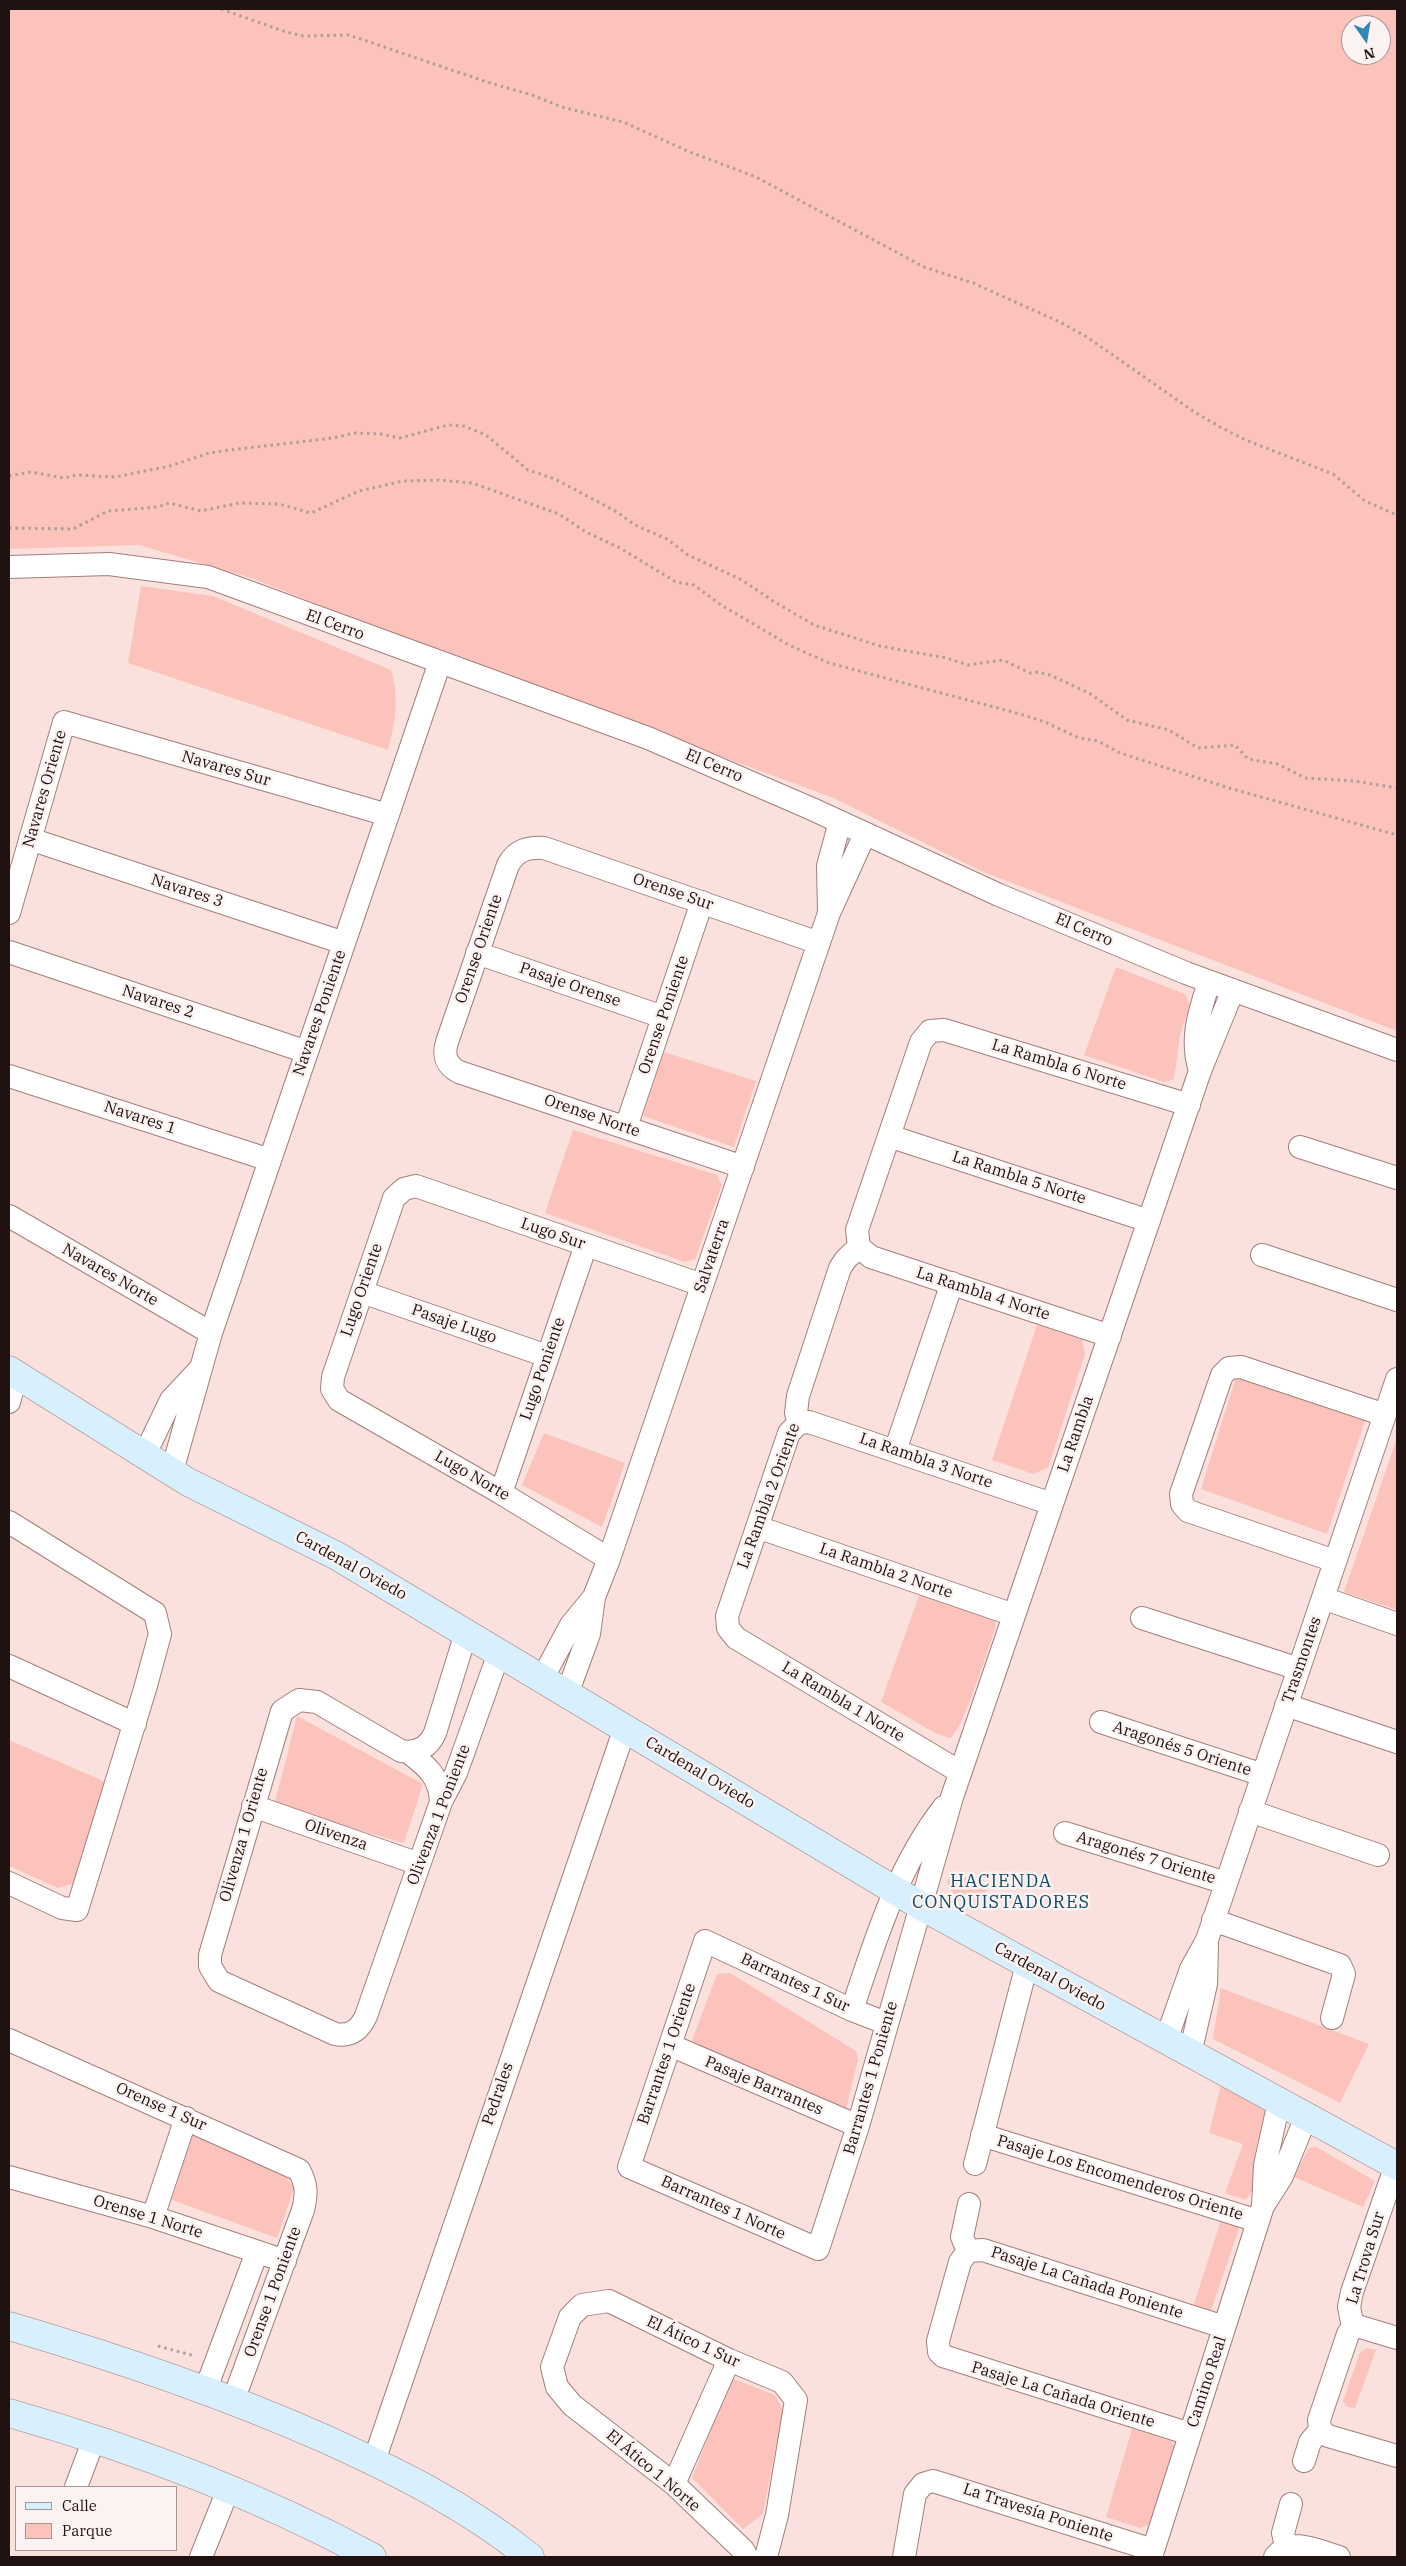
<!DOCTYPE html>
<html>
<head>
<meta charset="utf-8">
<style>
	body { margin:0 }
	#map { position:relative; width:1406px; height:2566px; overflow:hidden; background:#fbe1dd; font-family:"IBM Plex Serif",serif }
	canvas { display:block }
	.frame { position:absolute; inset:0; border:10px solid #201210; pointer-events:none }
	.legend { position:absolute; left:15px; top:2486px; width:162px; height:65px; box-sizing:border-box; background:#fbf2f1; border:1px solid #a39897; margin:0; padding:6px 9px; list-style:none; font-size:15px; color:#201210 }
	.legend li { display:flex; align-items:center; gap:10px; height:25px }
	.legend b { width:25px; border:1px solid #a39897 }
	.north { position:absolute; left:1341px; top:15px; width:50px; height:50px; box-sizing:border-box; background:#fbf2f1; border:1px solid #a39897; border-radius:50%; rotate:167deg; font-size:14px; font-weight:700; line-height:20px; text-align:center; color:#201210 }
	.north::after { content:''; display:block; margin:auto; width:18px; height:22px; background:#3287b7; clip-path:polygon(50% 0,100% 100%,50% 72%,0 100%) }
</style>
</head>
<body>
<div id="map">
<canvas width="1406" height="2566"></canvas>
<div class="frame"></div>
<ul class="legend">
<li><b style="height:6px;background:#d8effe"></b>Calle</li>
<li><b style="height:14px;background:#fcc3bc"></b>Parque</li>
</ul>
<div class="north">N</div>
</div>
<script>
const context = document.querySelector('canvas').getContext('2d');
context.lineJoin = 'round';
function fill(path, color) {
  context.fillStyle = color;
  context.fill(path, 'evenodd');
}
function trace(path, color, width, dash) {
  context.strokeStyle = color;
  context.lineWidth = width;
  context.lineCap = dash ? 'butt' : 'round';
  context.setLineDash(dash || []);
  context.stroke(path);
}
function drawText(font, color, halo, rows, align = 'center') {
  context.font = font + ' "IBM Plex Serif",serif';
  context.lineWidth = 5;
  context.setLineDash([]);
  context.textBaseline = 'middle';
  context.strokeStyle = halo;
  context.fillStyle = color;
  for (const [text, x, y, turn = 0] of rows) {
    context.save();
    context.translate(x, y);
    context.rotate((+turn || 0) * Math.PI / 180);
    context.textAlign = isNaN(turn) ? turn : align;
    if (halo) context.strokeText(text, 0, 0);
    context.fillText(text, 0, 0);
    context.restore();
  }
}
fill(new Path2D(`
	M9 9H1397V1031L981 871 831 797 502 676 251 578 139 545 9 549ZM1351 25H1381V55H1351Z
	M141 586 213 596 391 670C400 697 395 723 388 750L128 663Z
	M1116 967 1185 994 1190 1005 1180 1035 1174 1079 1164 1082 1084 1055Z
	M664 1052 756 1081 734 1147 643 1116Z
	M573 1130 717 1175 722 1185 695 1259 685 1262 545 1213Z
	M1037 1325 1082 1340 1085 1354 1048 1468 1033 1474 992 1460Z
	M1236 1377 1365 1421 1327 1534 1201 1489Z
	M544 1433 625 1463 602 1527 522 1485Z
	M1397 1438V1610L1344 1592Z
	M920 1593 995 1620 996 1626C989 1645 963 1732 950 1738L937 1734 881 1702Z
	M297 1716 423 1784 404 1843 274 1806Z
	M9 1740 108 1783 73 1884 58 1888 9 1866Z
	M951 1872 988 1885 982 1905 955 1896 947 1883Z
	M730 1973 856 2051 858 2060 845 2113 696 2049 692 2040 717 1974Z
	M1221 1988 1369 2044 1340 2103 1213 2039Z
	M1221 2085 1269 2111 1257 2143 1252 2191 1246 2200 1225 2193 1243 2144 1209 2133Z
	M192 2136 234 2150 285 2175 294 2188 277 2238 172 2200Z
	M1315 2146 1375 2181 1363 2207 1294 2177 1308 2149Z
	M1221 2220 1240 2226 1209 2316 1192 2310Z
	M1367 2348 1376 2350 1355 2408 1347 2407 1343 2401 1360 2352Z
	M731 2378 775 2395 783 2410 763 2514 743 2529 692 2478Z
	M1132 2429 1171 2441 1175 2448 1151 2524 1140 2528 1106 2517Z`), '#fcc3bc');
const street = new Path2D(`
	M9 567 109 564 208 577 648 738 812 809 999 895 1186 973 1397 1050
	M30 839 344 943
	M829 912 828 866 840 822
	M9 913 64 722 388 815
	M9 952 307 1052
	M477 953 663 1017
	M1200 1071C1190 1039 1199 1013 1209 982
	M9 1076 270 1160
	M626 1127 702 902
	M889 1136 1149 1221
	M1300 1147 1397 1178
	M743 1167 459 1072C446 1065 443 1055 447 1042L508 865C516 850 528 847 544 848L819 943
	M9 1216 211 1333
	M1262 1255 1397 1300
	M362 1292 547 1356
	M1110 1336 871 1257 859 1247 857 1230 921 1042 930 1031 944 1030 1189 1105
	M9 1402 17 1374
	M799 1423 796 1413 798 1396 840 1268 846 1259 859 1247
	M895 1451 952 1283
	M145 1454 171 1400 201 1368
	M172 1471 211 1333 440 662
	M501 1493 586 1245
	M9 1522 155 1613 160 1634 145 1689 77 1910 62 1908 9 1883
	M757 1527 1014 1615
	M609 1559 501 1493 339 1400 332 1389 333 1377 394 1198 404 1189 416 1186 702 1285
	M1335 1561 1188 1511 1182 1504 1181 1494 1222 1375 1229 1368 1241 1367 1385 1415
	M1323 1598 1397 1624
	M1142 1618 1299 1669
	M466 1633 435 1733C429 1747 417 1754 401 1751L317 1702 299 1700 282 1711 210 1955V1966L219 1981 335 2034C351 2037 360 2029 366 2016L441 1802 456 1773 499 1653
	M9 1666 135 1724
	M542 1679 571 1625 594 1597
	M567 1694 589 1634 594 1597 609 1559 829 913 865 834
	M1286 1705 1397 1742
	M1101 1722 1263 1775
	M408 1752C427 1766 440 1777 441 1802
	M960 1772 736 1638 728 1628 727 1616 789 1433 799 1423 809 1422 1052 1504
	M253 1806 419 1864
	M1250 1811 1378 1855
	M1065 1833 1226 1883
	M1213 1920 1340 1965 1344 1974 1332 2018
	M852 2010C875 1940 898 1866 944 1807
	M886 2023 852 2010 705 1941 629 2167 818 2249 858 2126 952 1797 1200 1071 1233 990
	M9 2040 299 2170C307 2185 307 2193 303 2210L233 2401
	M1166 2040 1191 1969 1207 1940 1397 1379
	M670 2045 858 2126
	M1190 2054 1206 1984 1207 1944
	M982 2135 1258 2221
	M975 2164 1027 1964
	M9 2177 153 2217 285 2261
	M1263 2206 1265 2165 1279 2102
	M153 2217 186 2118
	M968 2251 962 2237 969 2204
	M1353 2327 1349 2307 1352 2292 1396 2165
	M1353 2327 1357 2326 1397 2338
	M205 2391 257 2252
	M1320 2430 1319 2420 1348 2334 1353 2327
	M1320 2430 1328 2436 1397 2456
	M1190 2434 943 2356 939 2352 938 2341 960 2262 968 2251 983 2250 1224 2327
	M374 2461 625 1728
	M1304 2461 1310 2442 1320 2430
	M674 2484 729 2360
	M76 2487 94 2439
	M1286 2547 1283 2533 1291 2504
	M201 2557 228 2490
	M747 2557 743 2550 674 2484 572 2405 557 2387 552 2367 570 2317 582 2305 609 2301 729 2360 782 2382 796 2400 777 2515 766 2557
	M904 2557 915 2494 923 2484 933 2481 1153 2550
	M1151 2557 1263 2206 1282 2176 1306 2117
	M1275 2557C1291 2536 1318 2551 1339 2557`);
const secondary = new Path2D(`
	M9 1370 188 1482 337 1556 921 1906 1397 2166
	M9 2326C115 2357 221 2393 323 2438 396 2471 467 2506 530 2557
	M9 2413C132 2448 260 2496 372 2557`);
trace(street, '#a47e7a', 24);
trace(secondary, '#a47e7a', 29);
trace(new Path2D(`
	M221 9 286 32 303 36 349 35 487 82 532 95 562 107 623 122 690 152 756 177 924 267 973 283 1060 322 1087 337 1193 411 1220 427 1248 441 1333 474 1365 501 1397 515
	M9 476 31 472 64 478 77 475 115 477 170 466 209 453 229 450 333 438 354 433 381 434 400 438 448 425 464 426 486 435 528 470 555 479 617 512 635 525 667 539 688 555 742 580 773 601 814 625 880 646 946 658 968 665 1003 660 1030 673 1038 672 1050 675 1089 693 1127 720 1169 730 1198 748 1235 745 1248 759 1278 764 1305 778 1355 781 1397 788
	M9 528 73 529 108 511 158 507 169 503 201 511 239 503 279 504 311 513 359 491 403 481 439 480 472 483 559 514 586 532 620 548 676 582 694 585 721 605 789 645 829 663 1020 714 1045 722 1079 738 1098 741 1120 753 1229 788 1397 835
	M158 2346 195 2356`), '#b29c98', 3, [2.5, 4]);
trace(street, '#fff', 22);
trace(secondary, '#d8effe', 28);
drawText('16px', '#201210', '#fbf2f1', [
	["El Cerro",335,625,20],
	["El Cerro",714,766,23],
	["Navares Sur",226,769,16],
	["Navares Oriente",45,789,-74],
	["Navares 3",187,891,18],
	["Orense Sur",673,892,19],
	["El Cerro",1084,930,23],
	["Orense Oriente",479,949,-71],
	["Pasaje Orense",570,985,19],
	["Navares 2",158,1002,18],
	["Navares Poniente",320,1013,-71],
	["Orense Poniente",664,1015,-71],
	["La Rambla 6 Norte",1059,1065,17],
	["Orense Norte",592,1116,19],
	["Navares 1",140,1118,18],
	["La Rambla 5 Norte",1019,1178,18],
	["Lugo Sur",553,1234,19],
	["Salvaterra",712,1256,-71],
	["Navares Norte",110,1275,30],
	["Lugo Oriente",362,1290,-71],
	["La Rambla 4 Norte",983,1294,18],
	["Pasaje Lugo",454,1324,19],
	["Lugo Poniente",543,1369,-71],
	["La Rambla",1076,1434,-71],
	["La Rambla 3 Norte",926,1461,19],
	["Lugo Norte",472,1476,30],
	["La Rambla 2 Oriente",769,1496,-70],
	["Cardenal Oviedo",351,1566,29],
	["La Rambla 2 Norte",886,1571,19],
	["Trasmontes",1302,1660,-71],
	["La Rambla 1 Norte",843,1702,31],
	["Aragonés 5 Oriente",1182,1749,18],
	["Cardenal Oviedo",700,1773,31],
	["Olivenza 1 Poniente",439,1815,-69],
	["Olivenza 1 Oriente",244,1835,-74],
	["Olivenza",336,1835,19],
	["Aragonés 7 Oriente",1146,1858,17],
	["Cardenal Oviedo",1050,1977,29],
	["Barrantes 1 Sur",795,1983,25],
	["Barrantes 1 Oriente",667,2054,-71],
	["Barrantes 1 Poniente",871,2078,-74],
	["Pasaje Barrantes",764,2086,23],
	["Pedrales",498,2094,-71],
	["Orense 1 Sur",161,2107,24],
	["Pasaje Los Encomenderos Oriente",1120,2178,17],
	["Barrantes 1 Norte",723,2208,24],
	["Orense 1 Norte",148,2217,17],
	["La Trova Sur",1366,2258,-73],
	["Pasaje La Cañada Poniente",1087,2283,18],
	["Orense 1 Poniente",273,2292,-70],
	["El Ático 1 Sur",693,2342,25],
	["Camino Real",1207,2382,-72],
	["Pasaje La Cañada Oriente",1063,2395,17],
	["El Ático 1 Norte",653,2471,40],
	["La Travesía Poniente",1038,2513,18]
]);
context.letterSpacing = '1px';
drawText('18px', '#0d4c6c', '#fbf2f1', [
	["HACIENDA",1001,1882],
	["CONQUISTADORES",1001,1903]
]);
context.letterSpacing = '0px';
</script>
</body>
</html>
